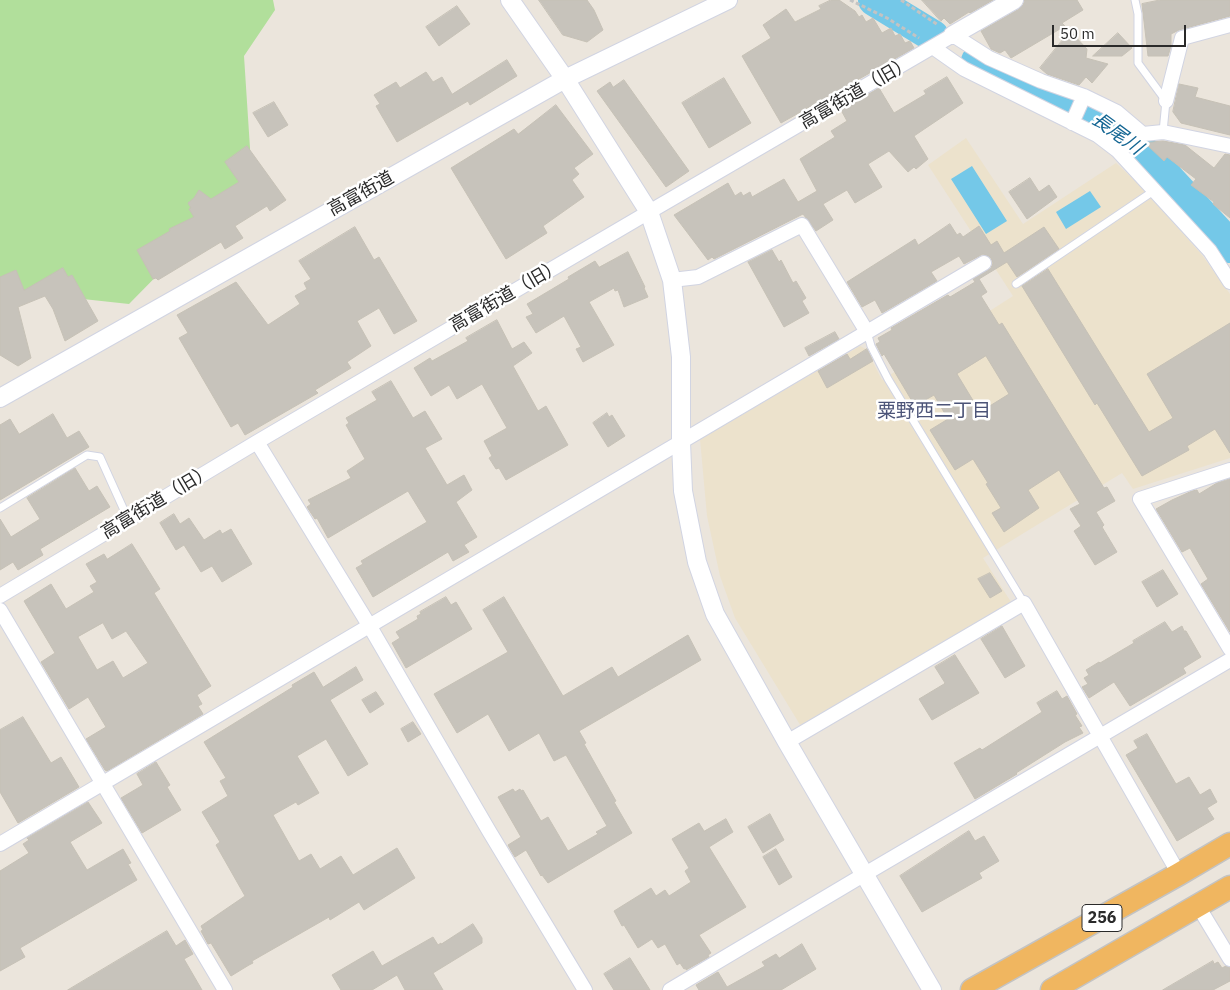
<!DOCTYPE html>
<html>
<head>
<meta charset="utf-8">
<style>
	body { margin:0 }
	#map { position:relative; width:1230px; height:990px; overflow:hidden; background:#ebe5dc; font-family:"IBM Plex Sans",sans-serif }
	canvas { display:block }
	.scale { position:absolute; left:1052px; top:25px; width:134px; height:22px; box-sizing:border-box; border:2px solid #2a2a2a; border-top:0; padding-left:6px; font-size:15px; line-height:18px; white-space:nowrap; color:#2a2a2a; -webkit-text-stroke:4px #fff; paint-order:stroke }
</style>
</head>
<body>
<div id="map">
<canvas width="1230" height="990"></canvas>
<div class="scale">50 m</div>
</div>
<script>
const context = document.querySelector('canvas').getContext('2d');
context.lineJoin = 'round';
function fill(path, color) {
  context.fillStyle = color;
  context.fill(path, 'evenodd');
}
function trace(path, color, width, dash) {
  context.strokeStyle = color;
  context.lineWidth = width;
  context.lineCap = dash ? 'butt' : 'round';
  context.setLineDash(dash || []);
  context.stroke(path);
}
function drawText(font, color, halo, rows, align = 'center') {
  context.font = font + ' "IBM Plex Sans","Noto Sans JP",sans-serif';
  context.lineWidth = 5;
  context.setLineDash([]);
  context.textBaseline = 'middle';
  context.strokeStyle = halo;
  context.fillStyle = color;
  for (const [text, x, y, turn = 0] of rows) {
    context.save();
    context.translate(x, y);
    context.rotate((+turn || 0) * Math.PI / 180);
    context.textAlign = isNaN(turn) ? turn : align;
    if (halo) context.strokeText(text, 0, 0);
    context.fillText(text, 0, 0);
    context.restore();
  }
}
fill(new Path2D(`
	M966 138 1023 224 1116 163 1144 189 1202 255 1230 294V458L1133 489 1122 473 983 558 1011 602 802 728 735 618 720 576 707 516 700 439 860 346 866 349 882 380 1013 296 928 165Z`), '#ece2cc');
fill(new Path2D(`
	M0 0H273L275 10 244 56 252 179 129 304 0 290Z`), '#b1df9b');
fill(new Path2D(`
	M972 166 1007 221 986 234 951 179Z
	M1090 191 1101 207 1066 229 1056 212Z`), '#74c8e8');
trace(new Path2D(`
	M874 0 933 36
	M977 61 1028 89 1102 118 1144 152 1226 241 1230 247`), '#74c8e8', 32);
const building = new Path2D(`
	M539 0H587L594 10 603 30 587 42 563 35Z
	M831 0H839L855 11 859 17 862 15 866 22 873 18 882 33 891 28 895 36 900 34 905 43 910 41 914 48 781 123 742 56 771 38 763 25 786 9 795 22 821 9 819 6Z
	M922 0H993L970 13 969 12 950 24 944 18 941 21Z
	M1025 0H1077L1083 10 1062 23 1065 26 1011 58 1005 50 1000 53 991 49 981 31 1019 9 1023 5Z
	M1160 0H1230V16L1179 30 1171 34V46L1168 56H1148L1142 4Z
	M457 6 470 24 439 46 426 27Z
	M1070 31 1087 49 1086 58 1108 64 1092 83 1086 77 1079 85 1047 74 1040 68Z
	M1118 33 1132 48 1122 56H1093Z
	M507 60 517 76 470 105 468 101 397 142 376 106 380 104 374 95 396 82 400 88 426 72 433 82 442 77 452 94Z
	M947 77 963 103 914 136 928 159 916 169 914 167 908 172 889 151 868 164 882 187 855 203 847 190 823 204 833 220 816 231 803 214 714 259 712 257 708 260 674 215 728 183 735 196 741 192 743 196 750 192 752 197 784 179 798 202 817 191 800 159 835 137 831 131 847 121 841 110 879 88 894 113 926 94 924 91Z
	M724 78 751 123 709 148 682 103Z
	M624 80 689 171 666 187 597 91 610 82 613 87Z
	M1179 84 1198 88 1195 97 1230 106V135L1181 123 1173 112Z
	M274 102 288 125 268 137 253 113Z
	M556 105 593 154 574 168 579 174 572 180 584 197 543 226 547 233 506 259 451 168 514 129 518 134Z
	M1163 141 1185 145 1214 168 1225 154 1230 155V218L1213 204 1214 202 1191 185 1196 179 1167 157 1164 161 1145 143Z
	M247 146 286 200 270 211 267 206 235 226 243 238 225 249 221 242 158 280 156 278 153 279 137 250 170 231 169 229 194 217 189 209 191 208 188 203 194 198 199 190 211 199 239 182 225 162Z
	M1030 178 1039 192 1049 185 1057 197 1027 219 1009 192Z
	M950 224 957 235 960 233 963 237 979 226 991 245 997 241 1004 253 1044 227 1059 249 1017 277 1007 262 979 279 987 292 981 296 999 325 1002 323 1104 488 1107 487 1115 501 1096 512 1104 525 1102 527 1117 552 1095 565 1074 531 1081 526 1070 509 1080 504 1059 470 1028 490 1039 508 1004 532 992 513 1001 508 986 484 988 483 973 459 955 470 930 430 948 419 934 395 915 406 884 354 882 356 876 344 880 342 878 338 892 330 891 328 946 296 948 295 950 297 975 282 973 279 991 268 993 263 991 258 983 254 964 264 959 256 931 272 937 281 882 313 875 300 862 307 847 282 915 239 918 245ZM986 356 1009 394 980 412 957 374Z
	M355 227 374 260 379 257 417 321 394 334 379 308 357 321 371 346 347 362 351 368 315 390 318 393 245 435 238 423 231 427 179 338 188 333 177 315 236 282 268 325 300 304 295 296 307 289 304 283 311 279 299 261Z
	M772 250 779 262 781 260 793 283 796 281 806 298 802 301 809 313 784 327 748 262Z
	M628 252 645 287 644 288 648 297 624 307 618 290 615 291 614 288 589 302 614 345 583 362 576 349 581 347 564 316 536 333 526 317 533 314 527 304 569 279 568 277 595 261 599 267Z
	M63 268 68 277 72 275 98 321 65 341 53 309 45 296 18 307 31 358 18 366 0 355V277L16 270 24 290Z
	M1048 269 1149 432 1173 418 1147 374 1230 323V453L1215 429 1187 446 1189 450 1142 476 1097 403 1095 405 1022 286Z
	M497 320 512 349 524 342 532 353 513 366 538 411 546 406 568 445 506 480 499 468 496 469 489 458 492 456 484 441 507 428 482 384 457 399 449 385 431 396 414 368 430 358 432 361 468 341 466 338Z
	M835 332 839 339 809 356 805 348Z
	M867 349 873 361 827 388 818 371 847 354 850 359Z
	M391 381 413 418 425 411 442 439 425 448 447 485 464 475 472 490 456 502 477 537 464 545 469 552 453 561 448 552 373 597 356 568 363 564 361 561 427 522 408 491 328 538 317 518 315 519 307 507 311 504 308 500 351 478 347 471 365 459 346 425 349 423 346 418 377 400 372 392Z
	M607 413 609 417 612 415 625 436 608 447 593 423Z
	M53 414 67 438 79 431 89 447 0 500V425L10 419 19 434Z
	M75 468 89 491 97 486 110 507 40 549 43 555 18 570 13 562 0 570V519L11 537 40 519 27 498Z
	M1230 479V632L1201 584 1208 579 1190 548 1182 552 1156 509 1172 500 1192 491 1197 490 1199 494 1217 483Z
	M174 514 180 524 189 518 204 540 220 530 222 534 231 529 252 564 222 582 212 566 201 572 184 545 176 550 160 523Z
	M132 544 160 589 154 593 211 686 197 695 202 704 198 706 203 714 107 771 105 770 86 739 106 727 88 697 69 709 41 662 55 653 24 601 51 584 66 609 94 592 90 586 97 582 86 564 104 554 107 559ZM103 623 112 639 126 631 148 663 123 678 113 661 97 670 78 637Z
	M1163 570 1178 594 1157 607 1142 582Z
	M990 573 1002 591 990 598 978 579Z
	M446 597 451 605 456 602 472 629 406 668 392 643 400 638 396 632 418 619 417 616 421 614 420 612Z
	M504 597 563 696 612 667 618 677 688 635 701 660 579 731 586 743 584 744 616 801 614 802 632 833 548 883 542 875 541 876 526 850 515 857 513 854 508 845 521 837 498 797 513 789 515 792 520 789 521 791 523 790 541 821 548 817 568 851 598 834 596 832 607 826 566 755 554 761 539 733 509 751 488 714 457 733 434 694 508 652 483 610Z
	M1165 622 1172 632 1182 626 1184 631H1186L1201 657 1183 668 1186 673 1130 706 1114 682 1089 698 1082 687 1088 684 1084 678 1089 675 1086 670 1099 662 1100 663 1134 643 1133 641Z
	M1002 626 1025 666 1005 678 981 639Z
	M955 655 979 693 932 720 919 699 944 684 945 683 935 667Z
	M356 667 363 680 330 700 368 764 348 776 326 739 297 756 319 793 298 805 296 802 273 815 299 861 311 854 320 869 341 856 353 875 397 848 415 878 364 910 359 902 330 920 329 917 252 961 253 963 249 965 231 976 211 943 208 944 201 931 203 930 201 926 245 896 216 845 220 842 202 812 228 796 220 781 226 778 204 742 293 687 292 685 314 672 323 687Z
	M1057 691 1062 699 1067 696 1077 714 1075 715 1082 726 1079 727 1083 733 1065 742 1016 773 1017 774 975 799 954 763 980 748 982 750 1042 712 1037 703Z
	M376 692 384 704 370 713 362 700Z
	M23 717 51 763 61 757 79 787 18 823 0 792V730Z
	M413 722 421 734 408 742 401 729Z
	M1147 734 1176 784 1189 777 1200 795 1210 789 1217 802 1207 808 1214 819 1177 841 1126 755 1138 748 1134 741Z
	M156 762 170 785 167 787 181 810 142 833 121 798 143 785 137 774Z
	M88 802 102 823 70 842 87 870 123 849 131 863 128 864 137 880 20 948 25 957 0 971V871L29 853 23 844 29 840 27 838Z
	M770 814 784 840 763 853 748 827Z
	M726 819 733 832 709 847 746 907 699 935 711 953 708 955 709 957 686 970V968L684 969 680 963 677 965 665 944 658 948 652 939 638 948 624 925 622 926 614 911 651 888 656 896 665 890 669 896 691 882 685 871 689 868 672 839 699 823 704 831Z
	M969 831 975 841 984 836 999 861 979 873 982 878 922 912 900 876Z
	M776 849 792 877 779 885 763 857Z
	M473 924 482 938V943L433 973 443 990H405L397 975 372 990H341L332 975 373 951 382 966 433 937 438 945 441 943V944Z
	M167 931 176 946 185 940 193 954 184 959 202 990H68Z
	M802 944 816 969 781 990H699L696 985 718 972 727 987 765 966 762 962 776 954 779 958Z
	M630 958 650 990H614L604 974Z
	M1213 961 1214 964 1218 962 1222 968 1226 966 1230 968V981L1213 990H1163Z`);
fill(building, '#c7c3bb');
trace(building, '#c6c1b6', 1);
const service = new Path2D(`
	M1135 0 1138 14V63L1166 101 1163 132
	M1016 284 1155 190
	M867 332 871 346 888 379 1024 603
	M0 508 87 455 100 457 128 519`);
const minor = new Path2D(`
	M934 48 964 69 1097 135 1118 151 1210 251 1230 282
	M1166 101 1182 38 1230 25
	M1072 123 1084 96
	M1118 151 1143 134
	M672 280 698 277 802 225 867 332
	M257 442 369 625 489 831 585 990
	M1230 470 1140 499 1230 649
	M0 596 257 442 649 212 953 35 989 58 1041 81 1084 96 1117 112 1143 134 1163 132 1230 146
	M0 610 225 990
	M787 742 1024 603 1179 874
	M0 844 984 263
	M1198 906 1230 959
	M670 990 865 874 1230 660`);
const tertiary = new Path2D(`
	M510 0 565 79 649 212 672 280 681 357V442L683 491 697 562 715 614 787 742 932 990
	M953 35 1014 0
	M0 398 565 79 728 0`);
const trunk = new Path2D(`
	M972 990 1179 874 1230 844
	M1052 990 1230 887`);
trace(service, '#d1d4e2', 9);
trace(minor, '#d1d4e2', 16);
trace(tertiary, '#d1d4e2', 20);
trace(trunk, '#c3c3c3', 25);
trace(new Path2D(`
	M850 0 887 18 919 38
	M901 0 938 25`), '#c3c3c3', 3, [4, 2.5]);
trace(service, '#fff', 7);
trace(minor, '#fff', 14);
trace(tertiary, '#fff', 18);
trace(trunk, '#f0b660', 22);
for (const [x, y, w] of [
	[1102,918,40]
]) {
  const box = new Path2D();
  box.roundRect(x - w / 2, y - 13.5, w, 27, 4);
  context.fillStyle = '#fff';
  context.fill(box);
  trace(box, '#2a2a2a', 1);
}
drawText('bold 16px', '#2a2a2a', null, [
	["256",1102,918]
]);
drawText('18px', '#2a2a2a', '#fff', [
	["高富街道（旧）",856,93,-30],
	["高富街道",361,194,-29],
	["高富街道（旧）",506,296,-30],
	["高富街道（旧）",157,502,-31]
]);
drawText('italic 19px', '#146693', '#fff', [
	["長尾川",1117,134,36]
]);
drawText('19px', '#4c5478', '#fff', [
	["粟野西二丁目",934,412]
]);
</script>
</body>
</html>
